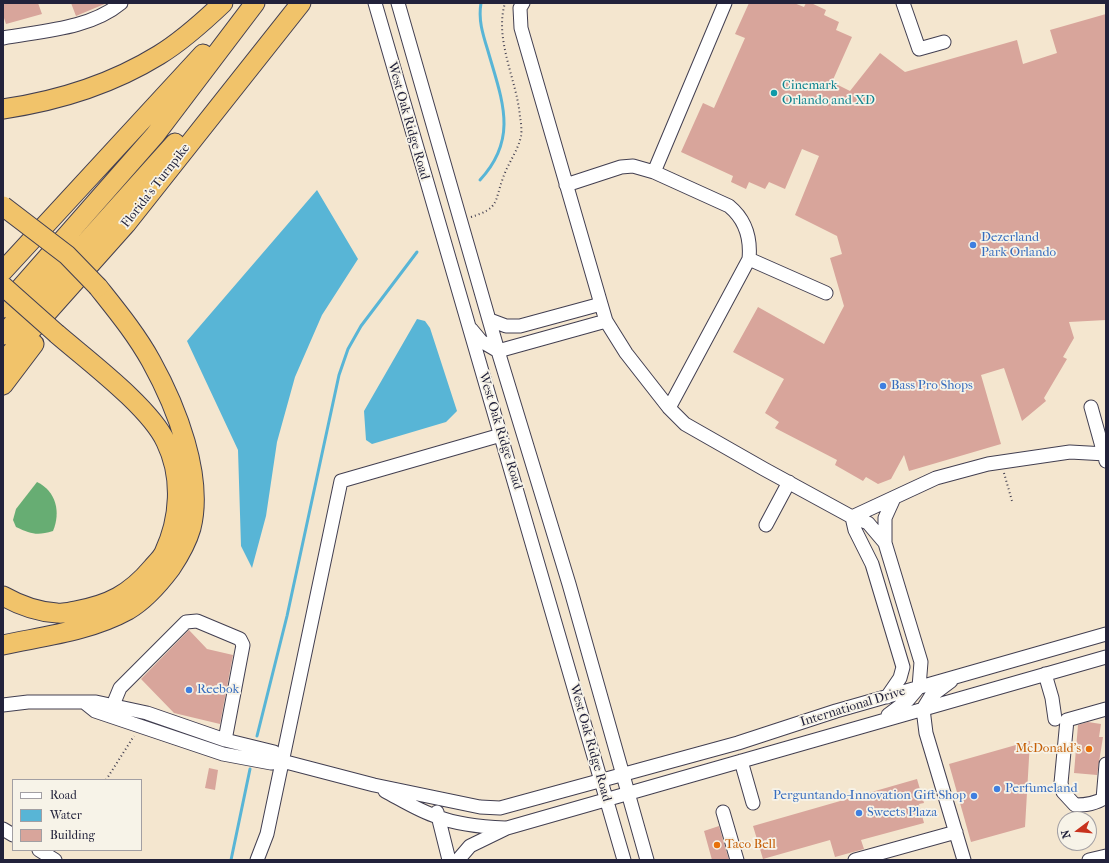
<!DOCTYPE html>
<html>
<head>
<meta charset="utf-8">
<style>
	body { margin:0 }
	#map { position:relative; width:1109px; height:863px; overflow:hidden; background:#f4e6cf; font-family:"IM FELL French Canon",serif }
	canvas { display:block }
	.frame { position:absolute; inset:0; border:4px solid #22223b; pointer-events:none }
	.legend { position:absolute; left:12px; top:779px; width:130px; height:72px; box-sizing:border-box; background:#f7f3e8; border:1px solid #a29fa3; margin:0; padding:5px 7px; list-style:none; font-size:12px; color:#22223b }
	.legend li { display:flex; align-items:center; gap:8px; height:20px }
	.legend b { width:20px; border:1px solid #a29fa3 }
	.north { position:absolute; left:1057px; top:811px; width:40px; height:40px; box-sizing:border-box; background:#f7f3e8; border:1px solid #a29fa3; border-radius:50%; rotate:254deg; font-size:11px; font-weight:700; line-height:16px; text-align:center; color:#22223b }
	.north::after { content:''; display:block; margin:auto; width:14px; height:18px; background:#c8321e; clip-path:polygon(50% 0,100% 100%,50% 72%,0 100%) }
</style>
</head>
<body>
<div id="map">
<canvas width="1109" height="863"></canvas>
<div class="frame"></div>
<ul class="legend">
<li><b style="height:5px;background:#fff"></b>Road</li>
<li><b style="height:11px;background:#58b5d6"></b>Water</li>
<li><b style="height:11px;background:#d8a59b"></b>Building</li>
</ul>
<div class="north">N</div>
</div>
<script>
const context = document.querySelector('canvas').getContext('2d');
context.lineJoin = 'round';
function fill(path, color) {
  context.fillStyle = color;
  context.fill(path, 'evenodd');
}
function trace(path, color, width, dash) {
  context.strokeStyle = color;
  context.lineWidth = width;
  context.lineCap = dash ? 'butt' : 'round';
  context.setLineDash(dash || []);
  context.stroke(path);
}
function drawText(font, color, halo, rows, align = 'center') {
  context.font = font + ' "IM FELL French Canon",serif';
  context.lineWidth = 3.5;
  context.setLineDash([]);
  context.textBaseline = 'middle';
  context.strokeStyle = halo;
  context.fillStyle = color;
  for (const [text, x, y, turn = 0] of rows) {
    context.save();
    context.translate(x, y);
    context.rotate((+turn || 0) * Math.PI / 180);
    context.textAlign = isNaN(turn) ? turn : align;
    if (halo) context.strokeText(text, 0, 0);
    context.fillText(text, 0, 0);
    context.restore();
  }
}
fill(new Path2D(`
	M37 482C56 491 61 512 53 531 37 536 31 534 16 527L13 520 16 509Z`), '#67ad73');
fill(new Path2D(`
	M317 190 358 259 322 315 295 377 277 442 266 516 252 568 241 546 238 450 187 341Z
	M417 319 425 321 430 328 457 411 446 422 372 444 366 440 364 411Z`), '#58b5d6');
trace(new Path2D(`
	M480 180C519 138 502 100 488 51 483 35 478 20 481 3
	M257 736 287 616 339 375 348 349 361 326 417 252
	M231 860 250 769`), '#58b5d6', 3);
fill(new Path2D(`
	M3 3H38L42 14 6 24 3 15Z
	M71 3H107L76 16Z
	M749 3H794L804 7 806 3H811L826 10 824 15 839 22 836 30 852 37 832 82 850 91 880 53 905 72 1017 40 1023 64 1057 53 1050 30 1106 14V320L1069 322 1074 338 1063 357 1067 359 1044 398 1046 401 1022 421 1004 368 981 375 1001 444 909 471 904 455 891 479 878 484 866 477 863 481 835 465 837 460 775 428 779 422 765 413 784 379 733 352 758 307 824 344 844 306 830 258 842 254 837 236 795 215 819 156 802 149 785 189 769 182 765 189 749 182 746 189 731 182 733 176 681 152 703 103 714 108 745 38 735 34Z
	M189 630 207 649 233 655 220 724 174 713 141 679Z
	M1088 722 1101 724 1099 737H1103L1097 775 1074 773 1078 725Z
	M1030 741 1025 827 971 842 949 764Z
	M209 768 218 770 215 790 205 788Z
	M917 779 924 803 919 804 924 823 861 840 864 849 835 857 830 840 763 859 753 826Z
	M719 826 729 860H712L704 831Z`), '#d8a59b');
const minor = new Path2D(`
	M375 3 624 860
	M398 3 498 351 569 584 647 860
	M523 3 520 8 521 28 601 304 606 321 626 353 669 408 685 424 764 469 852 517 868 523 885 543
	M903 3 919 49 944 42
	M3 38C41 31 90 29 121 3
	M566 185 621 167 633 166 654 172
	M749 259 826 293
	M490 320 506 326H520L601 304
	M471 329 481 341 498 351 606 321
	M1091 407 1106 461
	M669 408 749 259C751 238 746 220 729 206L654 172 725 3
	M852 517 936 478 988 464 1070 452 1106 454
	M852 517 855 530 872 564 903 667 900 678 887 697
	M766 525 789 482
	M1045 674 1052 698 1055 719
	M951 681 931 696 923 709 926 733 964 860
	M85 703 95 711 223 754 271 763 282 761 374 785 480 807 500 808 738 743 836 711 1106 634
	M3 705 28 702H96L147 713 225 740 274 752 282 761
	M113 705 120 688 186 622 197 621 240 639 243 645 225 740
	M1106 709 1067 720 1061 783 1063 792 1075 805C1086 805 1096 804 1106 797
	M888 715 908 700 919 687 921 662 885 543V518L894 498
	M741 761 753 803
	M385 791C402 800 419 811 438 817 459 825 483 827 505 828
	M1103 799 1106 764
	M437 812 449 860
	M723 812 737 860
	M3 829 13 835
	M39 850 55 860
	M257 860 267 834 341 481 501 435
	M458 860 470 846 507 828 1106 657
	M855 860 956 832
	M1089 860 1106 856`);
const highway = new Path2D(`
	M3 109C57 101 112 84 159 55 182 41 203 22 223 3
	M3 271 203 54
	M3 308 155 135 255 3
	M3 335 175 143
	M3 362 126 224 301 3
	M3 385 34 344
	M3 596C19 605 39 612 57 613 63 614 70 612 75 611 109 605 130 594 152 568 156 563 161 559 164 553 180 519 183 477 166 442 150 407 87 360 57 334
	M3 645C45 636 90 631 128 610 145 600 159 584 171 568 179 556 187 542 191 528 204 476 176 406 151 361 136 334 117 311 98 287`);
trace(minor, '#423f51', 15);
trace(highway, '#423f51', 21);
trace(new Path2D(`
	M471 217C500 208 494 202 503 178 508 163 518 151 521 136 522 130 521 123 520 117 517 80 494 40 505 3
	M1004 473 1012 501
	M106 780 134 736`), '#423f51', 2, [1, 3]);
trace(minor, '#fff', 13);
trace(highway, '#f1c36a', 19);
const highwayBridge = new Path2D(`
	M3 206 67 255 98 287
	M3 286 57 334`);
trace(highwayBridge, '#423f51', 21, []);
trace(highwayBridge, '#f1c36a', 19);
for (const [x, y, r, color] of [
	[774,93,4,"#0f9aa8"],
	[973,245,4,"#3f7fe0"],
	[883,386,4,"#3f7fe0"],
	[189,690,4,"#3f7fe0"],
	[1089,749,4,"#e8710a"],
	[997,789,4,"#3f7fe0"],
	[974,796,4,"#3f7fe0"],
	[859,813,4,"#3f7fe0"],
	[717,845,4,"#e8710a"]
]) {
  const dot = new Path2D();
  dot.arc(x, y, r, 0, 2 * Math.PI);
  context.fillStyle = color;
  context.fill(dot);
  trace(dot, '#f7f3e8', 1.5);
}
drawText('13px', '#0d838f', '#f7f3e8', [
	["Cinemark",782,86],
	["Orlando and XD",782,101]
], 'left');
drawText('13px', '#22223b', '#f7f3e8', [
	["West Oak Ridge Road",408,121,74],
	["Florida's Turnpike",156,186,-52],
	["West Oak Ridge Road",500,431,73],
	["International Drive",853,707,-17],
	["West Oak Ridge Road",590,743,74]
]);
drawText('13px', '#366cbe', '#f7f3e8', [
	["Dezerland",981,238],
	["Park Orlando",981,253],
	["Bass Pro Shops",891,386],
	["Reebok",197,690],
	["Perfumeland",1005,789],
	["Perguntando-Innovation Gift Shop",966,796,"right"],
	["Sweets Plaza",867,813]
], 'left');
drawText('13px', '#c56008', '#f7f3e8', [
	["McDonald's",1081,749],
	["Taco Bell",725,845,"left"]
], 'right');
</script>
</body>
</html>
